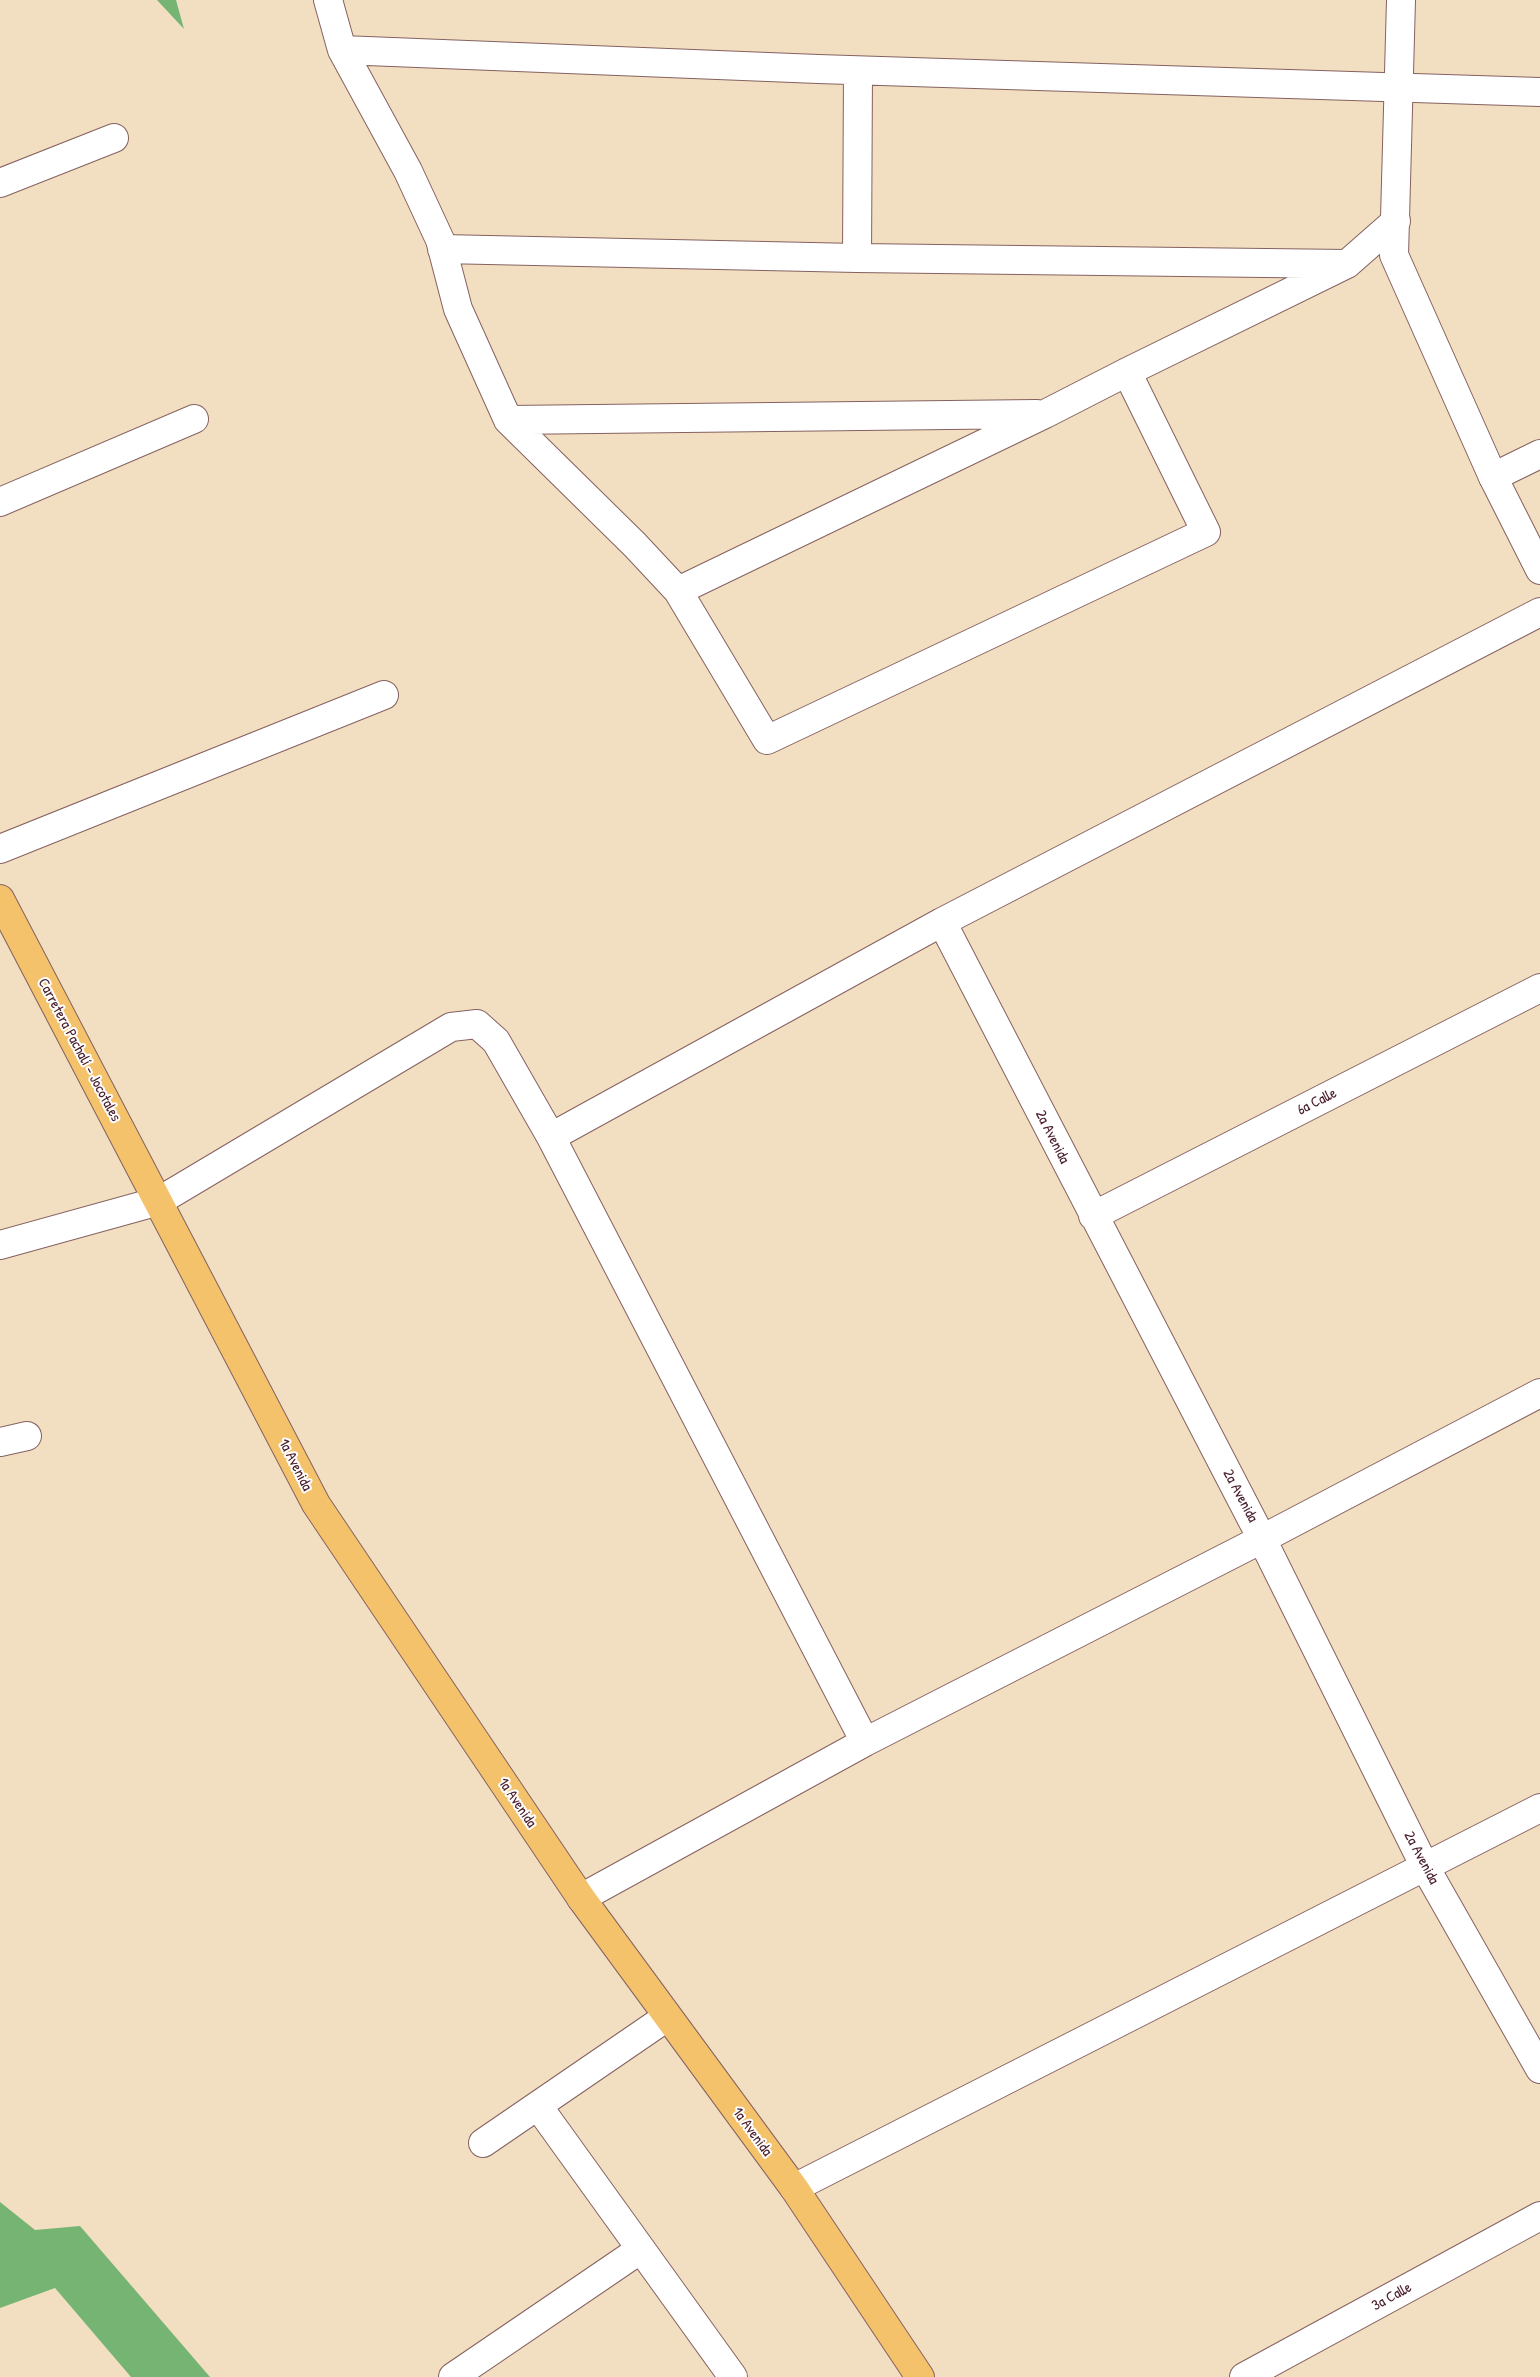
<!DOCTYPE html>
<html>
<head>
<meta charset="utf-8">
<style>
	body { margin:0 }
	canvas { display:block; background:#f2dec1 }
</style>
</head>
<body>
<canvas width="1540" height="2377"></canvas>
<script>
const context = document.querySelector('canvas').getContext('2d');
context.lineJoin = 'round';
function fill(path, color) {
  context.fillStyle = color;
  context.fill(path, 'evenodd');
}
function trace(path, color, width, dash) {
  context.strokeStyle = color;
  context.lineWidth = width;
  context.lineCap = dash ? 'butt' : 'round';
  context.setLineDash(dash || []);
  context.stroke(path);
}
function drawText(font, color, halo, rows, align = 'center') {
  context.font = font + ' "Patrick Hand",sans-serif';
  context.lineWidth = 4;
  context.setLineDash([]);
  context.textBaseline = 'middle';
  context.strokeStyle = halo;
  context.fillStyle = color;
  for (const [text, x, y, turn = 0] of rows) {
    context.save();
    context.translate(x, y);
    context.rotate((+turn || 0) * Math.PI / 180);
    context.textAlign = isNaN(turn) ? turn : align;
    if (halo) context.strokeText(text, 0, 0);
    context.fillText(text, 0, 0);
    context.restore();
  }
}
fill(new Path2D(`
	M157 0H176L184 29Z
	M0 2202 35 2230 80 2226 210 2377H131L55 2288 0 2308Z`), '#76b474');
const minor = new Path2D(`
	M328 0 342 50 408 171 440 240 458 309 508 420 635 545 678 591 767 740 1206 532 1127 372
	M342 50 818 69 1540 92
	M0 183 114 138
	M442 249 857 258 1347 264
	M857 258 858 71
	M508 420 1037 414
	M1493 477 1540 454
	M0 502 194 419
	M678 591 1045 414 1127 372 1347 264 1396 221
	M0 849 384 695
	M942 922 1262 1539 1425 1867 1540 2069
	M551 1137 942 922 1540 612
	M1093 1216 1540 988
	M0 1245 159 1201 451 1027 477 1024 496 1041 551 1137 865 1742
	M0 1442 27 1436
	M581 1898 865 1742 1262 1539 1540 1393
	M538 2106 733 2377
	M483 2143 667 2017
	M794 2188 1540 1808
	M453 2377 641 2249
	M1244 2377 1540 2216`);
const tertiary = new Path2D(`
	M1401 0 1394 255 1493 477 1540 570`);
const primary = new Path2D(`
	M0 899 316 1504 581 1898 794 2188 920 2377`);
trace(minor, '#856260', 30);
trace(tertiary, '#856260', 30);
trace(primary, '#856260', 30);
trace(minor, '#fff', 28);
trace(tertiary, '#fff', 28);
trace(primary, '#f3c26a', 28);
drawText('15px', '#4a1f2b', '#fff', [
	["Carretera Pachalí - Jocotales",79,1050,62],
	["6a Calle",1317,1102,-27],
	["2a Avenida",1052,1137,63],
	["1a Avenida",295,1465,63],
	["2a Avenida",1240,1496,62],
	["1a Avenida",517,1803,56],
	["2a Avenida",1421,1858,62],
	["1a Avenida",752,2132,54],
	["3a Calle",1392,2297,-29]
]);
</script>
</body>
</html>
